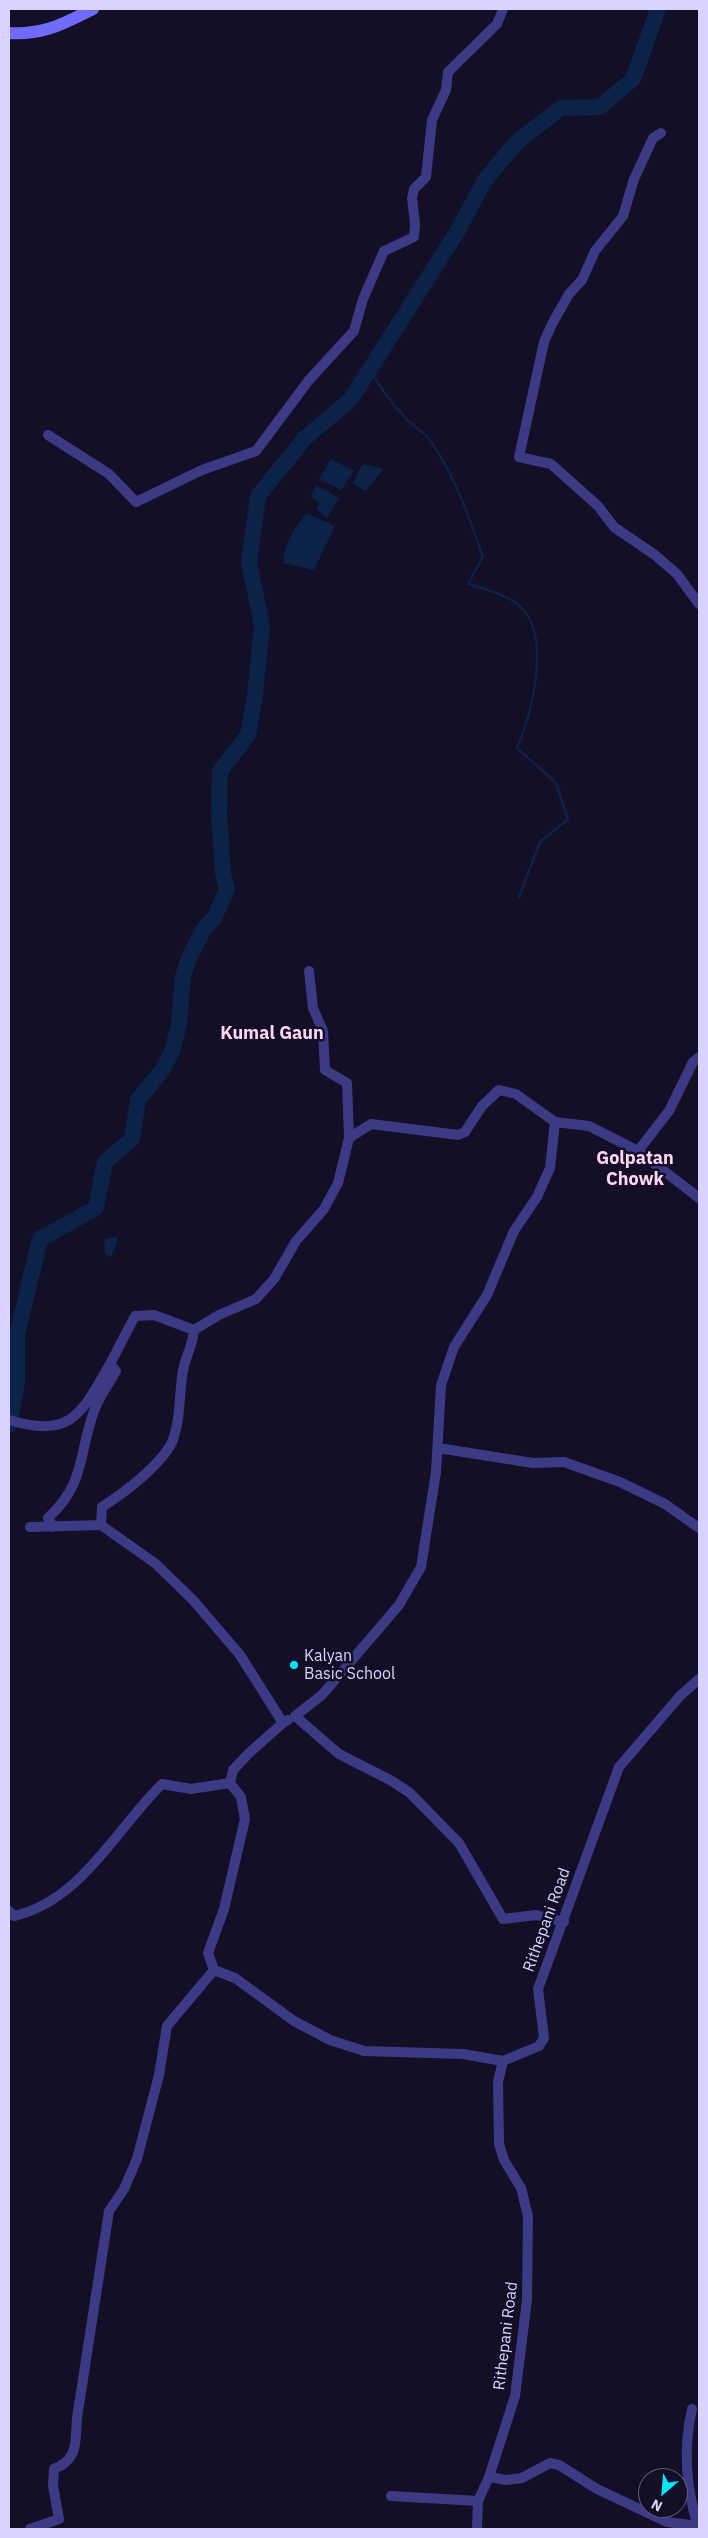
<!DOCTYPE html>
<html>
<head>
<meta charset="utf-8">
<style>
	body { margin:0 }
	#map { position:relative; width:708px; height:2538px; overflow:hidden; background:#130f26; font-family:"IBM Plex Sans",sans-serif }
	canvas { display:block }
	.frame { position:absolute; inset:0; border:10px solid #d9d4ff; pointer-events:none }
	.north { position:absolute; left:638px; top:2468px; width:50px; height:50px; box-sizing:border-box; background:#130f26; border:1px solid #625e7d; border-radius:50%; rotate:207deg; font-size:14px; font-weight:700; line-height:20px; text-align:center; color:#d9d4ff }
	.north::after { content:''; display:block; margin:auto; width:18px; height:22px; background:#00e5ff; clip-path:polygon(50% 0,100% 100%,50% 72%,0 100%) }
</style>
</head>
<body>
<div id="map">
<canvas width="708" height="2538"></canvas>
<div class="frame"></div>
<div class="north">N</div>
</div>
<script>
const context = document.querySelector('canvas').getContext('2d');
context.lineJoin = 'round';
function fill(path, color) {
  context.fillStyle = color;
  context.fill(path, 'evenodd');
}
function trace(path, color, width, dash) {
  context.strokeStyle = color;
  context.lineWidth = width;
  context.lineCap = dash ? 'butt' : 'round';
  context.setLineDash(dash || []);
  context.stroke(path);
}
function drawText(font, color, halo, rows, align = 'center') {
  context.font = font + ' "IBM Plex Sans",sans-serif';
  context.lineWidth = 5;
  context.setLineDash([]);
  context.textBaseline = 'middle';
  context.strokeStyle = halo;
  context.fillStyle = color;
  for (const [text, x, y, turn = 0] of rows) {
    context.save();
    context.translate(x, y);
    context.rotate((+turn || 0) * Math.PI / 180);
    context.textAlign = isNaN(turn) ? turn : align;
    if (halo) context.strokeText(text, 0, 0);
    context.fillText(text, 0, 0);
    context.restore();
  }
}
fill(new Path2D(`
	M331 459 354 471 341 490 319 479Z
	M365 464 383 469 366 491 353 484 361 466Z
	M316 485 339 498 327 518 317 509 319 502 311 497Z
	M306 513 335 526 314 570 283 563C284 542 295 529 306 513Z
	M117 1236V1243L111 1257 105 1254 104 1239Z`), '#0c2248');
trace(new Path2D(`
	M380 351 373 375C382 390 391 403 403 415 410 424 421 430 428 438 452 468 471 522 483 557L468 584C482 588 510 596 520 606 552 636 532 713 517 748L556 783 568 819 540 842 519 897`), '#0c2248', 2.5);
trace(new Path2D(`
	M9 1425 17 1383V1334L40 1239 96 1208 105 1162 132 1139 138 1100 163 1069 172 1051 179 1025 183 976 189 958 204 929 214 918 227 890 223 873 219 815 220 771 248 735 255 695 262 626 249 562 258 496 305 438 351 399 457 232 485 180 517 142 561 108 600 107 633 79 658 9`), '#0c2248', 16);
trace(new Path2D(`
	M661 133 653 138 634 179 623 216 595 251 582 280 569 294 552 324 544 342 519 457 551 464 598 506 614 527 655 555 677 574 699 604
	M48 435 109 474 136 502 202 470 256 451 309 380 354 331 363 299 384 251 414 237 415 224 412 198 414 189 426 177 432 120 446 90 448 72 497 24 503 9
	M349 1138 371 1124 458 1135 465 1132 482 1106 499 1090 516 1094 555 1122
	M638 1151 669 1111 693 1062 699 1057
	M9 1420C73 1439 82 1412 110 1364
	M438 1448 533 1463 564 1462 620 1482 665 1504 699 1528
	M101 1525 156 1564 193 1600 240 1655 283 1723 288 1720
	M30 1527 101 1525 102 1507C124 1493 161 1465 172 1442 181 1420 179 1393 183 1370 186 1355 193 1345 194 1330L219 1315 256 1299 274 1279 296 1241 324 1209 338 1183 349 1138 347 1083 325 1070 323 1031 313 1008 309 971
	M53 1527 48 1518C86 1483 78 1455 94 1411 99 1397 109 1384 116 1371L110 1364 135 1316 154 1315 194 1330
	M283 1723 249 1753 233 1770 230 1783 241 1797 245 1819 224 1909 208 1953 214 1970 235 1978 294 2021 330 2040 364 2051 463 2054 503 2061
	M9 1911 14 1916C81 1901 116 1829 162 1784L191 1789 230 1783
	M564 1922 536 1915 503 1919 459 1843 410 1793 392 1781 339 1754 295 1716 322 1695 399 1605 421 1567 436 1472 441 1385 454 1347 487 1295 514 1231 537 1197 550 1168 555 1122 589 1126 638 1151 699 1198
	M692 2409C683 2449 686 2490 699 2529
	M489 2477 506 2480 522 2478 550 2463 559 2465 597 2489 667 2522 698 2526
	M391 2496 478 2501
	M30 2529 59 2519 53 2486 54 2469C79 2459 75 2442 77 2418L109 2211 124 2189 137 2159 159 2075 167 2026 214 1970
	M477 2529 478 2501 489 2477 515 2396 527 2300 528 2216 521 2188 504 2160 499 2144 498 2082 503 2061 539 2046 544 2038 538 1989 619 1767 680 1696 699 1679`), '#3d3a85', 10);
trace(new Path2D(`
	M9 33C45 35 62 24 93 9`), '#6f6bff', 12);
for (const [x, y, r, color] of [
	[294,1665,5,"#00e5ff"]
]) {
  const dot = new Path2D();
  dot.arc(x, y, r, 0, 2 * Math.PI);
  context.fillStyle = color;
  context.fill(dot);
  trace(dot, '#130f26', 2);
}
drawText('16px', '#d9d4ff', '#130f26', [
	["Kalyan",304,1656],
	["Basic School",304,1674]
], 'left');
drawText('16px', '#d9d4ff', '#130f26', [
	["Rithepani Road",547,1920,-70],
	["Rithepani Road",506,2336,-83]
]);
drawText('bold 18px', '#ffd6f0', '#130f26', [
	["Kumal Gaun",272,1034],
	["Golpatan",635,1159],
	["Chowk",635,1180]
]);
</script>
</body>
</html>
